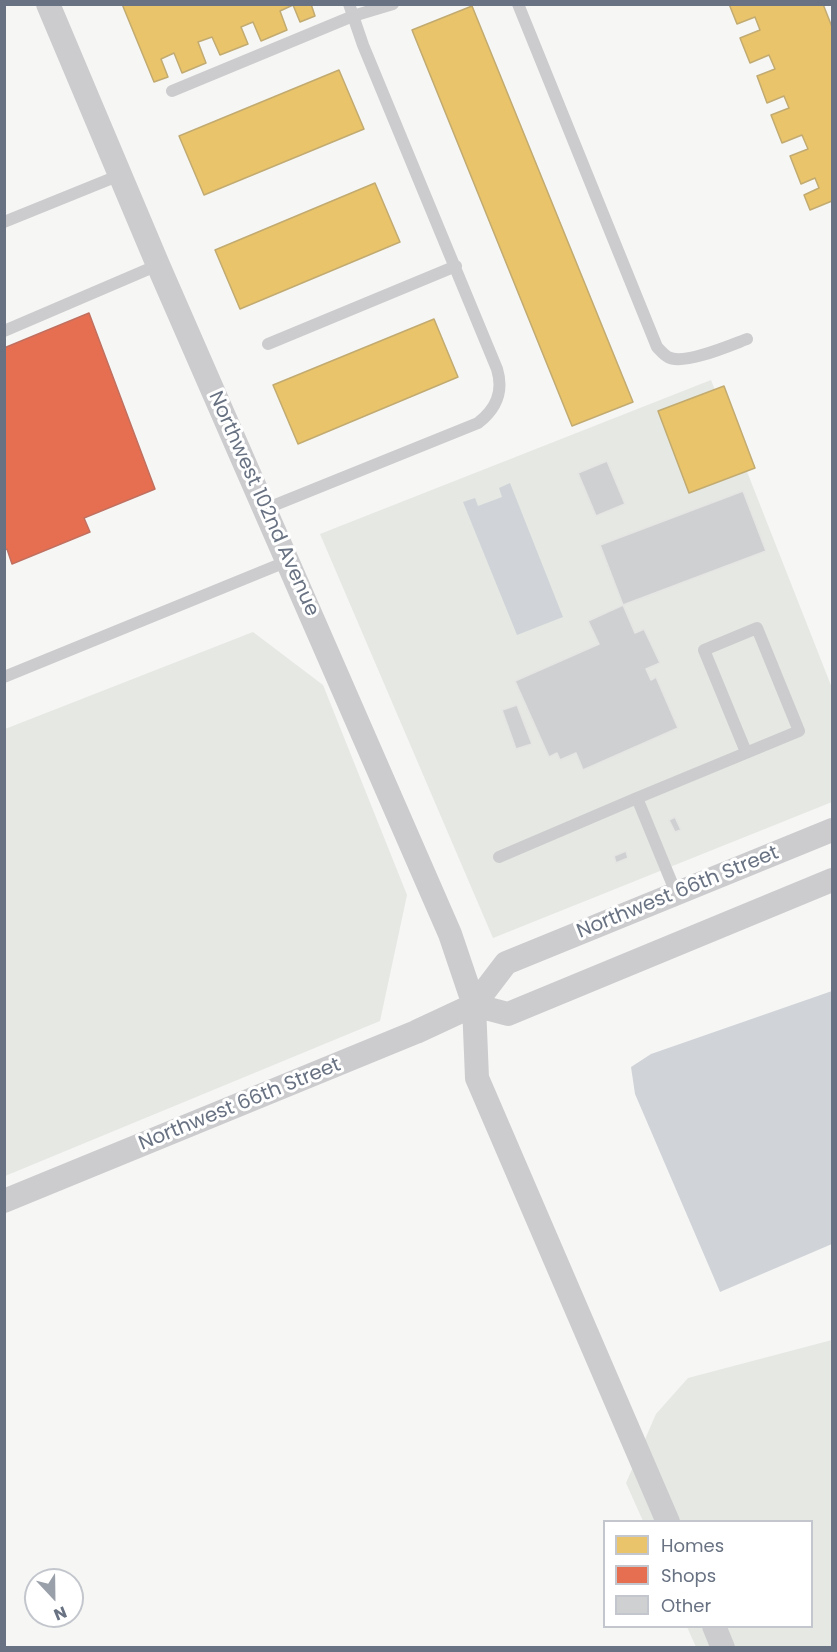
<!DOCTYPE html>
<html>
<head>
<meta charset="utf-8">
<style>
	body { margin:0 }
	#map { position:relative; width:837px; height:1652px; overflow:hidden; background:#f6f6f5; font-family:Poppins,sans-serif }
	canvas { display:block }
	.frame { position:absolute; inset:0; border:6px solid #687282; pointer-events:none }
	.legend { position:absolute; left:603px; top:1520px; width:210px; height:108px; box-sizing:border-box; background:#fff; border:2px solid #c3c7cd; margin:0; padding:8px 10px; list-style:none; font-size:18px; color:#687282 }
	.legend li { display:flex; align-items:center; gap:12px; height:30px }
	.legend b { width:30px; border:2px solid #c3c7cd }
	.north { position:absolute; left:24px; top:1568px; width:60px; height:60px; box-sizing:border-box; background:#fff; border:2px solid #c3c7cd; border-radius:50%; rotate:158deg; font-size:16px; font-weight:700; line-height:24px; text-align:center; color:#687282 }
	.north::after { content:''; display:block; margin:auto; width:21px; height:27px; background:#9aa0aa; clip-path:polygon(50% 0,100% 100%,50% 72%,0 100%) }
</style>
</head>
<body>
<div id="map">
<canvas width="837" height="1652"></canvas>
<div class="frame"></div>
<ul class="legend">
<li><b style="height:16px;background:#e9c46a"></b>Homes</li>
<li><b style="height:16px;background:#e76f51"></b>Shops</li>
<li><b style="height:16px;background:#cfd0d1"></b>Other</li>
</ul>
<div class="north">N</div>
</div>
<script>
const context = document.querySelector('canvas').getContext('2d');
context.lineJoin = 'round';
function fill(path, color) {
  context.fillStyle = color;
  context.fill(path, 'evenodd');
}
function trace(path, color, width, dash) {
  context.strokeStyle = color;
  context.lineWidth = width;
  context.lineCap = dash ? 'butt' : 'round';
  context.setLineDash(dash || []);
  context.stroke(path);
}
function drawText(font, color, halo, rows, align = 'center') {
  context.font = font + ' Poppins,sans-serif';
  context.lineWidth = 6;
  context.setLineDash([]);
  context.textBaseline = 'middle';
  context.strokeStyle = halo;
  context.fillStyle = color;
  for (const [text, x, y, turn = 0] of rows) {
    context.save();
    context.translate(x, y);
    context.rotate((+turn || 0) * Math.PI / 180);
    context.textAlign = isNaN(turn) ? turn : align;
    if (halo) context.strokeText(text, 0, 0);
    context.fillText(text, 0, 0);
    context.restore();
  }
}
fill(new Path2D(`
	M711 380 832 688V802L493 938 320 534Z
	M253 632 323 685 407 895 380 1021 5 1176V729Z
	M832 1340V1647H696L687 1627 812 1626V1522L643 1521 626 1483 656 1414 688 1378Z`), '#e5e8e3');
fill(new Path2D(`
	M510 483 563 617 517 635 463 502 475 498 478 506 502 497 499 488Z
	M832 991V1244L720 1292 635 1094 631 1067 651 1054Z`), '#d0d4d8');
const homes = new Path2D(`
	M122 4H311L315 16 300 22 293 5 280 11 287 30 261 41 253 22 241 27 248 44 220 55 212 37 198 42 206 63 182 73 174 53 161 59 168 77 154 82Z
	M729 4H823L832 27V201L810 210 804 195 819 188 815 178 801 184 790 156 808 149 802 135 782 143 771 115 789 108 784 96 767 103 757 76 775 69 769 55 750 63 740 38 760 30 755 17 737 24Z
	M472 6 633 402 572 426 412 30Z
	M339 70 364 129 204 195 179 136Z
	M375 183 400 242 240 309 215 250Z
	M434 319 458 377 298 444 273 385Z
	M724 386 755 468 689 493 658 411Z`);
fill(homes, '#e9c46a');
trace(homes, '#c2ab71', 1.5);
const shops = new Path2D(`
	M89 313 155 489 84 518 90 532 12 564 7 549 4 550V348Z`);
fill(shops, '#e76f51');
trace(shops, '#c17060', 1.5);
const building = new Path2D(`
	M607 461 625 504 596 516 578 473Z
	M743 491 766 551 623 605 600 545Z
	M623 605 635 633 644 629 660 663 646 669 651 680 656 677 678 728 583 770 576 753 560 760 557 753 549 757 515 681 599 644 588 621Z
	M517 705 532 744 516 749 502 710Z
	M675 817 681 830 675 832 669 820Z
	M626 851 628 858 616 863 614 856Z`);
fill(building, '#cfd0d1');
trace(building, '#e5e5e4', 1.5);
trace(new Path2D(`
	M518 4 657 347C660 350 664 355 668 357 683 366 731 345 747 339
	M172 91 353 16 393 4
	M4 222 120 175
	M4 331 158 265
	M268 344 456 266
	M265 509 478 423C496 409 504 392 497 369L363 45 349 4
	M4 677 288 561
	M637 798 799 731 757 628 704 650 746 752
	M499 857 637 798 676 893`), '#ccccce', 12);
trace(new Path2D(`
	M48 4 158 265 450 934 474 1005 477 1078 668 1522
	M474 1005 508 1014 832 880
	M4 1201 416 1032 474 1005 506 963 832 830
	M714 1626 723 1648`), '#ccccce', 24);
drawText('20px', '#687282', '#fff', [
	["Northwest 102nd Avenue",263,504,66],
	["Northwest 66th Street",678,893,-22],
	["Northwest 66th Street",240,1105,-22]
]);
</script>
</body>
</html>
